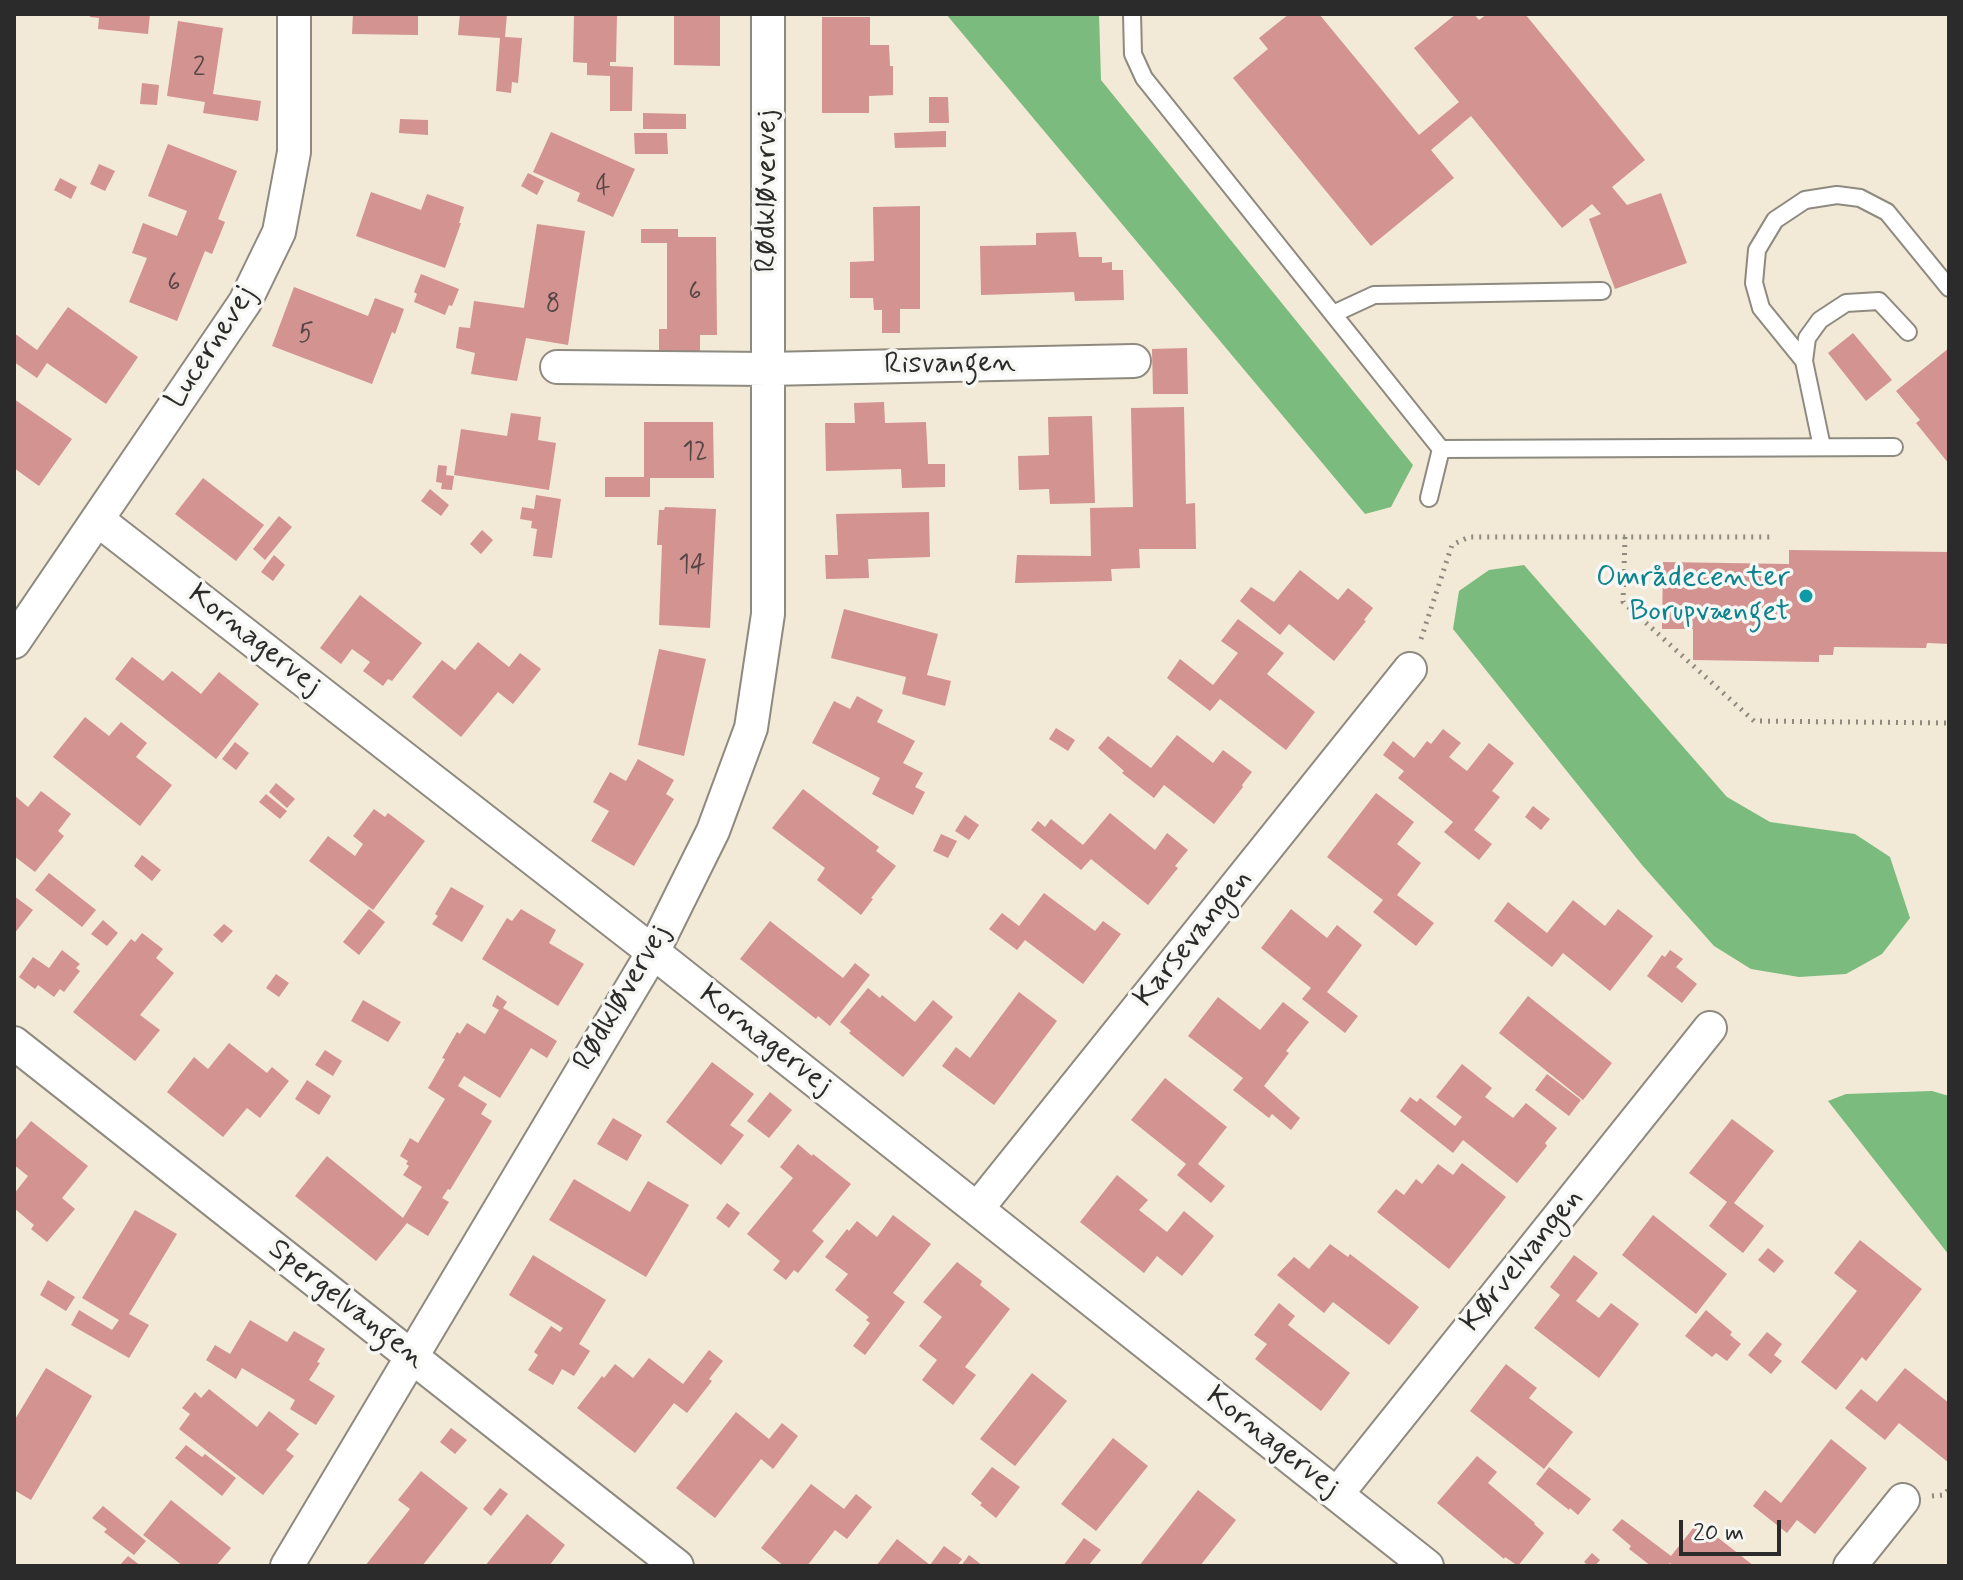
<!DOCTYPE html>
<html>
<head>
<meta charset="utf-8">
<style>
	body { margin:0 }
	#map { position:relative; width:1963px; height:1580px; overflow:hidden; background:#f2e9d6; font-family:Mynerve,sans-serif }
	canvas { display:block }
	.frame { position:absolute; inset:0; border:16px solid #2b2b2b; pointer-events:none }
	.scale { position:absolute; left:1679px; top:1520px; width:102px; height:36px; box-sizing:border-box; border:4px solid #2b2b2b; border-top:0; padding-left:10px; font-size:24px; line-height:28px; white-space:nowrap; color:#2b2b2b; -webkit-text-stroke:6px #f6f6f2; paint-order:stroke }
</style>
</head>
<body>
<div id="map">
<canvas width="1963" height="1580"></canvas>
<div class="frame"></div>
<div class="scale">20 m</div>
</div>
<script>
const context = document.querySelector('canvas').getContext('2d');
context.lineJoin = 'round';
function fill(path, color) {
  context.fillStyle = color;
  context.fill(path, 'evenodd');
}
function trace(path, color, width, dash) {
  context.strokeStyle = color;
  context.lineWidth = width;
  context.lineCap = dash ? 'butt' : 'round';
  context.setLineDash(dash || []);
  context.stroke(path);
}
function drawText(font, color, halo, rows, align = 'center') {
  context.font = font + ' Mynerve,sans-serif';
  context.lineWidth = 7;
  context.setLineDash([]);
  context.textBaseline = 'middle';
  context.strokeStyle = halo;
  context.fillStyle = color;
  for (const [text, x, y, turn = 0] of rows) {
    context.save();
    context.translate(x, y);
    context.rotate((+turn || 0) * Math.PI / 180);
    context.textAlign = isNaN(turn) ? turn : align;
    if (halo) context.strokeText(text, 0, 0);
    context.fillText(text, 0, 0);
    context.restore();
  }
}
fill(new Path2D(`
	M946 14H1099L1101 80 1413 465 1391 507 1365 514Z
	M1524 565 1727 797 1770 822 1855 834 1890 857 1910 918 1882 954 1846 974 1799 977 1751 969 1714 946 1642 865 1453 629 1459 591 1489 570Z
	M1932 1091 1949 1096V1255L1828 1101 1846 1094Z`), '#7bbc7e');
fill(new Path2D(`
	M90 14H150L148 34 98 29 99 18 90 17Z
	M353 14H418V35L352 34Z
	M460 14H507L505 37 522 38 518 83 512 82 511 93 496 91 500 38 458 35Z
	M574 14H617L616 62H610V66L633 67 632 111H610V76L587 75V63L573 62Z
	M674 14H720V66L674 65Z
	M1289 14H1319L1419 135 1459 102 1414 48 1456 14H1474L1479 20 1487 14H1525L1645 160 1612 187 1627 205 1661 193 1687 263 1615 289 1589 219 1601 214 1592 204 1562 228 1471 116 1431 150 1454 178 1371 246 1233 78 1268 49 1259 38Z
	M822 17H870V45H889L890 66H893V95L869 96V113H822Z
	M178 21 223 28 213 94 261 101 258 121 203 113 205 102 167 96Z
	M142 83 159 85 157 105 140 104Z
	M929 97H948L949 123H929Z
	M643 113 686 114V129H643Z
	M400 119 428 120V135L399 133Z
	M946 131V147L895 148 894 133Z
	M551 132 635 169 613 217 577 201 580 193 533 172Z
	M634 133H667L668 154H635Z
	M168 144 237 171 218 219 225 222 212 254 205 251 177 321 129 302 147 258 132 253 143 223 177 236 187 211 148 196Z
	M99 164 115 171 105 191 90 184Z
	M528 173 544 181 537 195 521 186Z
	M60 178 77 187 71 199 54 190Z
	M371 192 421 210 427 194 464 207 459 223H461L445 268 356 236Z
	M920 206V309H900V333H882V310H874L873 298H850V262L874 261 873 207Z
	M537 224 585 231 568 345 526 338 517 381 471 374 475 353 456 348 459 327 470 328 474 301 524 308Z
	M641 229H678V237H716L717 335H700V352H659V329H667V243H641Z
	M1076 232 1079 257H1102V263L1112 262V270H1123L1124 300 1075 301 1074 292 981 295 980 246 1036 245V233Z
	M421 274 459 289 452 306 449 305 445 315 414 302 417 294 414 292Z
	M294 287 368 316 375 298 404 309 395 334 392 332 372 384 272 346Z
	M68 307 138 357 106 404 47 363 37 378 14 362V333L37 350Z
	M1853 333 1892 380 1866 401 1828 353Z
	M1187 348 1188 394H1153L1152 349Z
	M1949 348V464L1916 423 1920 420 1896 391Z
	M14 399 72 439 39 486 14 468Z
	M884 402 885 423 926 422 928 464H945V487L902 488 901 469 826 471 825 423H855L854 403Z
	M1184 407 1186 504 1195 503 1196 549H1139L1140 568 1111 569 1112 581 1015 583 1017 555 1091 556 1090 508 1133 507 1131 408Z
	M511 413 541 417 538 440 556 443 549 490 454 475 461 429 507 436Z
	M1092 416 1095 503 1050 504 1049 489 1019 490 1018 456 1049 455 1048 417Z
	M644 422H713L714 478H650V497H605V477H644Z
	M438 465 447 466 446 475 454 476 452 490 441 489 442 483 436 482Z
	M203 478 264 525 236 561 175 514Z
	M430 489 449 505 441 516 421 501Z
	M536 495 561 499 552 558 533 556 537 529 531 528 532 521 520 519 522 507 534 509Z
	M665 507 716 509 710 628 659 625 662 545H657L659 510H664Z
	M929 512 930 557 868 559 869 578 826 579 825 555H838L836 514Z
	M279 516 292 527 265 560 253 549Z
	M482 530 493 540 481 554 470 544Z
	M1789 550 1949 552V644L1927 643 1926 648 1834 647 1833 655H1819V662L1693 660V629H1662L1663 562 1789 564Z
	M274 555 285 565 273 581 261 572Z
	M1300 570 1338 600 1348 588 1373 608 1364 620 1366 621 1334 661 1289 624 1280 635 1240 601 1251 587 1274 602Z
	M360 595 422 643 392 681 388 679 383 686 363 671 370 662 352 649 341 664 320 648Z
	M844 609 938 634 927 675 951 681 945 706 902 694 906 677 831 658Z
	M1238 619 1284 653 1267 674 1315 712 1286 750 1220 699 1210 711 1167 678 1180 659 1213 685 1238 653 1221 641Z
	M478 642 509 667 520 653 541 669 513 704 498 692 461 737 412 697 442 660 455 670Z
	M659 649 706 659 684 756 638 745Z
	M132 657 163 681 172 671 201 694 219 672 259 704 216 759 115 679Z
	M857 696 883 710 877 722 915 741 903 763 923 773 915 787 925 792 913 815 872 794 880 778 812 743 834 701 850 709Z
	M85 717 109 736 121 722 147 743 136 757 172 785 140 826 53 757Z
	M1056 728 1075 740 1068 751 1049 739Z
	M1443 729 1461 743 1449 757 1467 771 1489 743 1514 763 1492 791 1500 797 1474 830 1492 844 1479 860 1444 832 1453 822 1398 778 1404 771 1383 755 1393 741 1414 758 1427 741 1431 744Z
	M1177 735 1213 763 1223 750 1252 772 1242 785 1243 787 1214 824 1164 785 1154 798 1122 773 1124 771 1098 748 1108 736 1151 768Z
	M235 742 249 753 236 770 222 759Z
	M638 759 674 780 666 794 674 799 634 866 591 841 609 811 593 802 610 772 626 781Z
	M276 783 295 799 287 808 269 792Z
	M803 789 879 847 876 851 896 866 871 898 873 899 861 915 817 880 825 868 772 828Z
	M41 791 71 814 58 831 64 836 35 872 14 856V795L28 807Z
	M1376 793 1414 822 1397 844 1421 863 1397 895 1434 923 1416 946 1373 912 1383 900 1327 857Z
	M266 794 287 811 280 819 259 802Z
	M1533 806 1550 819 1541 830 1525 817Z
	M374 809 385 817 388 813 425 841 373 910 309 861 328 836 355 856 363 844 353 836Z
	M1110 813 1155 850 1167 833 1188 850 1175 866 1178 868 1148 905 1091 859 1081 870 1031 830 1038 821 1045 827 1051 819 1083 845Z
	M965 815 979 825 969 840 955 831Z
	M941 834 957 841 948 858 933 851Z
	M142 855 161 870 152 881 134 866Z
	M49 873 96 910 82 927 35 890Z
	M451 887 484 906 462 942 432 924 438 916 435 914Z
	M1044 893 1095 931 1103 921 1121 934 1083 984 1025 940 1017 950 989 929 1002 913 1019 926Z
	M14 896 33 910 14 934Z
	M1573 900 1605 926 1618 909 1653 936 1610 991 1563 953 1552 967 1494 921 1508 902 1547 933Z
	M369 909 385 922 359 955 343 942Z
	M521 909 556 930 549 943 584 964 558 1006 482 959 507 918 512 921Z
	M1291 909 1327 938 1337 925 1362 945 1327 992 1358 1016 1345 1033 1302 999 1311 988 1261 948Z
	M103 920 118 933 107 946 91 934Z
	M770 921 843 978 855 963 870 975 830 1026 818 1016 816 1019 740 959Z
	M224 924 233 931 222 943 213 935Z
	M142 933 163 949 156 958 174 973 140 1015 160 1030 135 1061 73 1012 131 939 135 942Z
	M62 950 80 964 76 968 80 971 64 992 60 989 54 997 38 985 35 989 19 977 33 957 49 968Z
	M1670 950 1683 959 1676 967 1697 984 1682 1003 1647 976 1662 955 1665 957Z
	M276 974 289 983 279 997 266 988Z
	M868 988 880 998 882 995 915 1022 933 1000 953 1017 903 1077 849 1033 851 1031 840 1022Z
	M1019 992 1057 1021 994 1105 942 1066 956 1047 970 1058Z
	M497 995 507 1002 503 1008 557 1041 547 1058 531 1048 500 1098 464 1076 458 1086 487 1104 481 1114 492 1121 450 1190 448 1189 442 1198 449 1202 428 1236 407 1223 376 1261 295 1196 327 1156 403 1218 422 1187 403 1175 409 1166 406 1164 408 1161 400 1156 410 1138 418 1143 445 1099 428 1088 445 1059 442 1058 457 1032 460 1034 467 1023 485 1034 499 1010 492 1006Z
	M1528 996 1612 1063 1583 1100 1499 1033Z
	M1218 997 1260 1030 1283 1002 1309 1022 1286 1051 1289 1053 1264 1086 1300 1118 1291 1130 1272 1114 1269 1118 1233 1090 1243 1078 1188 1036Z
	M363 1000 401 1022 388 1042 351 1021Z
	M229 1043 267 1073 272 1067 289 1081 260 1118 247 1108 223 1137 167 1092 194 1057 208 1069Z
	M325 1050 342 1061 333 1076 315 1065Z
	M712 1062 754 1094 730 1125 744 1135 721 1165 666 1122Z
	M1462 1064 1492 1088 1485 1097 1513 1118 1526 1103 1557 1128 1545 1143 1547 1146 1517 1183 1463 1140 1453 1153 1400 1111 1410 1097 1417 1102 1420 1098 1455 1126 1462 1117 1436 1097Z
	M1547 1074 1581 1100 1569 1116 1535 1090Z
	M1165 1078 1227 1127 1198 1164 1225 1186 1211 1203 1177 1175 1186 1164 1131 1120Z
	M307 1080 331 1096 319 1115 295 1099Z
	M770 1092 792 1110 769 1138 747 1121Z
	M613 1118 642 1135 627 1161 597 1144Z
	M1732 1119 1774 1151 1734 1203 1764 1226 1743 1253 1709 1226 1727 1202 1689 1173Z
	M31 1121 88 1166 62 1198 75 1209 47 1242 31 1229 34 1225 14 1208V1194L28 1176 14 1165V1142Z
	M798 1144 812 1156 813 1154 851 1184 812 1231 824 1241 798 1273 794 1270 786 1280 773 1270 780 1261 747 1234 793 1178 780 1167Z
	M1462 1163 1506 1197 1449 1269 1377 1212 1396 1189 1404 1195 1416 1179 1422 1184 1438 1164 1453 1175Z
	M1117 1175 1148 1200 1139 1210 1167 1232 1184 1211 1214 1236 1182 1276 1157 1256 1144 1273 1080 1222Z
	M574 1179 630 1212 648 1181 689 1205 646 1277 549 1220Z
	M727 1203 740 1213 729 1228 716 1218Z
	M135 1210 177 1234 129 1314 149 1325 129 1358 71 1325 79 1310 112 1330 119 1320 82 1298Z
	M893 1215 931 1244 893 1293 905 1302 865 1355 853 1346 870 1323 866 1320 869 1317 835 1290 848 1274 825 1257 847 1229 849 1231 857 1221 877 1237Z
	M1653 1215 1727 1274 1696 1314 1622 1255Z
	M1860 1240 1922 1289 1866 1361 1862 1357 1836 1390 1801 1362 1857 1291 1834 1273Z
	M1330 1244 1348 1257 1350 1254 1419 1307 1389 1345 1333 1302 1324 1313 1277 1275 1294 1257 1309 1269Z
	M1768 1248 1784 1261 1774 1273 1758 1260Z
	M533 1255 606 1300 579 1344 590 1351 574 1376 562 1369 553 1385 528 1370 538 1355 534 1352 551 1326 560 1332 563 1328 509 1295Z
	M1574 1255 1598 1273 1576 1301 1599 1318 1611 1303 1639 1324 1599 1378 1534 1328 1560 1295 1550 1287Z
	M957 1262 982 1281 980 1285 1010 1309 965 1367 976 1375 953 1405 922 1380 937 1360 919 1346 942 1317 923 1302Z
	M48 1280 75 1297 66 1311 40 1295Z
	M1279 1303 1295 1316 1288 1325 1350 1373 1321 1411 1255 1359 1267 1344 1254 1335Z
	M1706 1310 1732 1332 1730 1335 1741 1344 1727 1361 1716 1353 1712 1357 1685 1336Z
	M250 1320 287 1342 294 1331 325 1349 317 1362 320 1363 309 1380 335 1396 316 1425 290 1409 295 1400 242 1368 236 1379 206 1360 215 1345 230 1354Z
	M1767 1332 1782 1344 1774 1355 1782 1361 1771 1374 1748 1355Z
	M709 1350 723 1361 709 1379 712 1381 687 1413 674 1403 635 1453 577 1408 602 1376 604 1378 615 1364 633 1378 649 1358 683 1384Z
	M1506 1364 1537 1388 1529 1398 1573 1432 1544 1469 1470 1411Z
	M46 1368 92 1396 31 1500 14 1490V1421Z
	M1905 1368 1949 1403V1463L1899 1423 1885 1440 1845 1408 1861 1389 1877 1402Z
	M1032 1373 1067 1401 1015 1466 980 1439Z
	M209 1389 257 1427 269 1411 299 1434 286 1450 294 1456 263 1495 179 1429 190 1414 182 1408 195 1392 201 1398Z
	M736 1412 769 1439 782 1423 798 1436 773 1469 761 1459 715 1518 676 1488Z
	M451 1428 467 1440 455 1454 440 1442Z
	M1113 1438 1148 1466 1096 1531 1061 1504Z
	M1831 1439 1867 1468 1815 1534 1797 1520 1787 1533 1753 1506 1765 1490 1781 1503Z
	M186 1445 202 1457 205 1454 236 1478 222 1496 175 1458Z
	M1477 1456 1497 1472 1488 1483 1535 1523 1534 1524 1544 1533 1518 1566 1505 1557 1504 1559 1437 1503Z
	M992 1467 1020 1487 996 1518 980 1505 982 1503 971 1494Z
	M1549 1467 1591 1499 1578 1515 1570 1508 1569 1510 1536 1484Z
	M421 1471 468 1508 422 1566H365L410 1509 398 1500Z
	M811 1484 844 1509 856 1494 872 1507 847 1539 835 1530 807 1566H784L761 1548Z
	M500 1488 508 1494 491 1516 483 1509Z
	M1198 1490 1236 1520 1200 1566H1139Z
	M171 1500 231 1548 216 1566H183L143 1535Z
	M103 1506 146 1541 134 1555 104 1532 107 1529 92 1518Z
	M527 1514 565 1545 549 1566H485Z
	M1622 1519 1671 1556 1698 1522 1754 1566H1674L1670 1563 1667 1566H1651L1629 1549 1631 1546 1612 1530Z
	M1084 1538 1101 1550 1088 1566H1063Z
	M897 1539 930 1565 944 1546 962 1559 957 1566H876Z
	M1592 1553 1600 1560 1595 1566H1589L1584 1562Z
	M969 1555 983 1566H961Z
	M128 1556 141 1566H119Z`), '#d29391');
const lane = new Path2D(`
	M1132 14 1133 54 1144 78 1441 449 1894 447
	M1333 314 1374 295 1602 291
	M1804 361 1761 308 1754 283 1757 250 1775 220 1805 200 1837 195 1860 198 1887 212 1949 288
	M1822 447 1804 361 1807 338 1820 320 1846 303 1879 301 1908 332
	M1429 498 1441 449`);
const street = new Path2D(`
	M557 367 767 369 1134 361
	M98 520 653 952 1427 1566
	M14 642 245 302 279 232 294 152V14
	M14 1043 677 1566
	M977 1209 1410 669
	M1337 1494 1710 1028
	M287 1566 653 952 713 831 751 728 768 614V14
	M1850 1566 1903 1500`);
trace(lane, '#8e8a80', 20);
trace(street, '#8e8a80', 36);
trace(new Path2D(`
	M1625 537 1623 602 1754 721 1949 723
	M1421 639 1452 545 1469 537H1774
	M1932 1496 1944 1495 1949 1489`), '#8e8a80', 5, [2, 6]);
trace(lane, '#fff', 16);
trace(street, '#fff', 32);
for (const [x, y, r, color] of [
	[1806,596,8,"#0f9aa8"]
]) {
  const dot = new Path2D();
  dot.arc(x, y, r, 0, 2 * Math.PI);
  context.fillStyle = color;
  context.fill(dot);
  trace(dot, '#f6f6f2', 3);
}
drawText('26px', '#554544', null, [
	["2",199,70],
	["4",603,189],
	["6",174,285],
	["6",695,294],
	["8",553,306],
	["5",306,336],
	["12",695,454],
	["14",692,567]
]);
drawText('30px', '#2b2b2b', '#f6f6f2', [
	["Rødkløvervej",768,191,-90],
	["Lucernevej",212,348,-57],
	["Risvangen",950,365,-1],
	["Kornagervej",254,641,38],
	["Karsevangen",1194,939,-51],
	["Rødkløvervej",623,998,-60],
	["Kornagervej",765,1041,38],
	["Kørvelvangen",1523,1261,-51],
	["Spergelvangen",346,1305,38],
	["Kornagervej",1272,1443,38]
]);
drawText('30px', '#0d838f', '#f6f6f2', [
	["Områdecenter",1790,579],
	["Borupvænget",1790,613]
], 'right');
</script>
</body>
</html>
